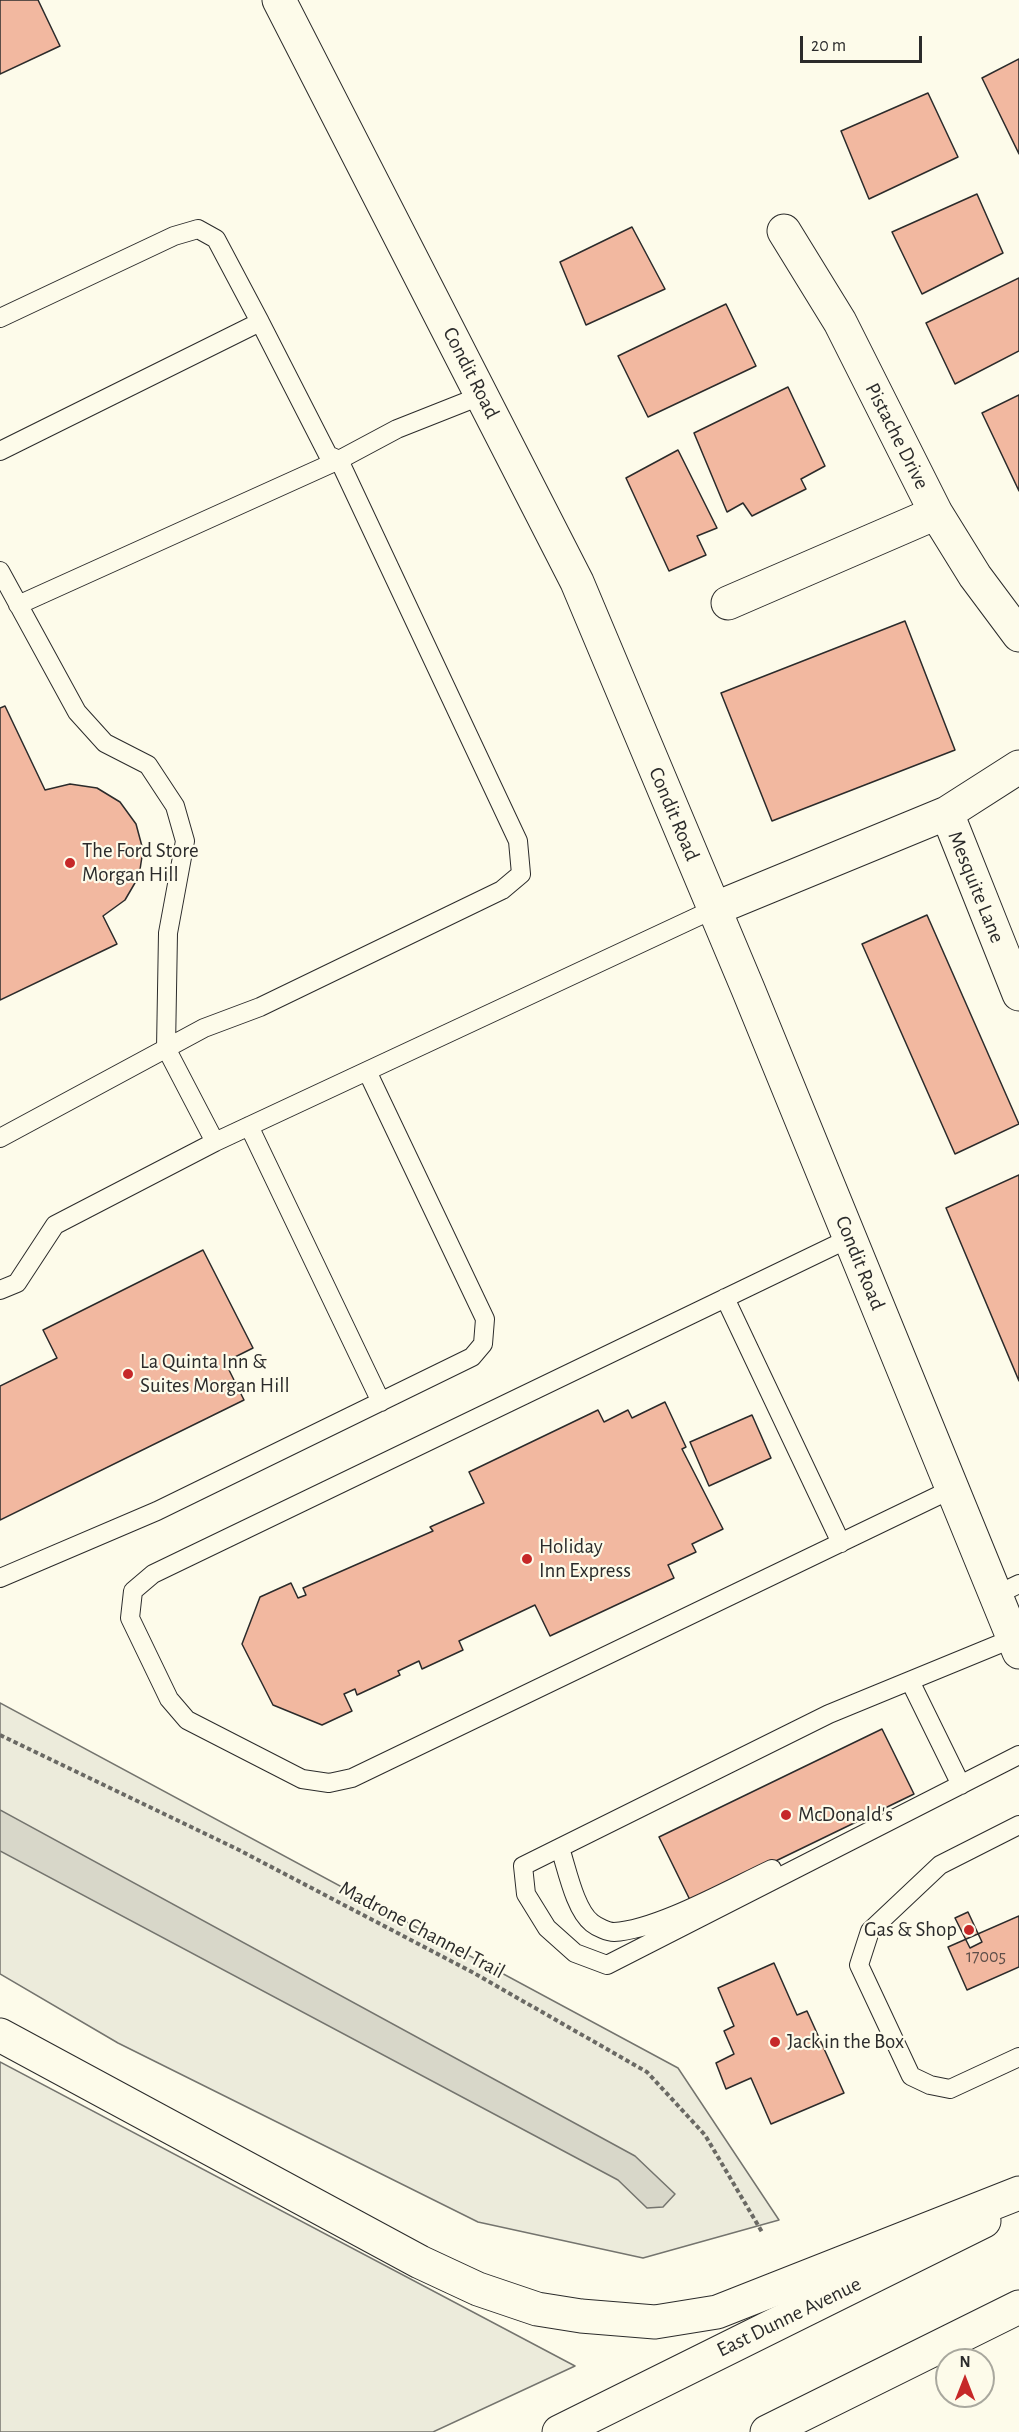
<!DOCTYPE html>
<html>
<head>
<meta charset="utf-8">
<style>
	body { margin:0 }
	#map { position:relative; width:1019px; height:2432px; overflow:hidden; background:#fdfbea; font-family:"Alegreya Sans",sans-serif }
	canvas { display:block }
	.north { position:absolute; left:935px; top:2348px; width:60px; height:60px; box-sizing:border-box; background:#fdfbea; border:2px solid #a9a89e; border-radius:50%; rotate:0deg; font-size:16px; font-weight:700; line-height:24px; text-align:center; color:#2b2b2b }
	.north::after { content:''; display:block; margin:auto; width:21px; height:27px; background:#c62828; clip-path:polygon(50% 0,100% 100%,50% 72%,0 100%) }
	.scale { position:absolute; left:800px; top:36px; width:122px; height:27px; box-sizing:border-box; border:3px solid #2b2b2b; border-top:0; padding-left:8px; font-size:18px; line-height:21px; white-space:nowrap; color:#2b2b2b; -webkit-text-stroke:4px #fdfbea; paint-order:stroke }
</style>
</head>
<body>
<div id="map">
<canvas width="1019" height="2432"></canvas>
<div class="north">N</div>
<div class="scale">20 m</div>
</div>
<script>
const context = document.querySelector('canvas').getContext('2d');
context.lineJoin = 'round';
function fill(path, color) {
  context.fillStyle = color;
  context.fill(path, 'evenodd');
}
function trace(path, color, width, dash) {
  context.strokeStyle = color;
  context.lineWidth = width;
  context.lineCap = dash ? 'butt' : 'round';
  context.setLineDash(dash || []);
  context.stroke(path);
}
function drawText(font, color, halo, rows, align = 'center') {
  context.font = font + ' "Alegreya Sans",sans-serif';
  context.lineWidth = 4.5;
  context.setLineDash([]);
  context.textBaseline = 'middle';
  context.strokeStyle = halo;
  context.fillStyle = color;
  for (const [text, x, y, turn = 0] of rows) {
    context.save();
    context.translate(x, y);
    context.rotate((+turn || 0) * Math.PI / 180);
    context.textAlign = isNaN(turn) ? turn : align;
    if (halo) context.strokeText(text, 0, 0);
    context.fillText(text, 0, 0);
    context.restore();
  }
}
const green = new Path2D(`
	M0 1703 678 2068 779 2220 643 2258 478 2222 118 2043 0 1974Z
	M0 2062 575 2366 433 2432H0Z`);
fill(green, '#ecebdb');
trace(green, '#74746e', 1.5);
const water = new Path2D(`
	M0 1810 635 2156 675 2194 663 2207 647 2208 618 2180 0 1851Z`);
fill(water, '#d8d7c9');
trace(water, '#74746e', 1.5);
const building = new Path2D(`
	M0 0H38L60 46 0 74Z
	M1019 59V154L982 78Z
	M928 93 958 157 869 199 841 131Z
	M977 194 1003 253 922 294 892 232Z
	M632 227 665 289 586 325 560 262Z
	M1019 278V351L955 384 926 323Z
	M726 304 756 366 648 417 618 356Z
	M788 387 825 466 801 479 806 489 752 516 743 503 727 512 694 433Z
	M1019 395V491L982 413Z
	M678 450 717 528 697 536 706 555 669 571 626 478Z
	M905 621 955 750 772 821 721 693Z
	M5 706 45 790 70 784 97 788 120 802 136 824 143 850 139 876 125 900 103 916 117 944 0 1000V708Z
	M927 915 1019 1124 955 1154 862 944Z
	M1019 1175V1381L946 1208Z
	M203 1250 253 1348 225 1362 244 1400 0 1520V1386L57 1358 43 1330Z
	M665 1402 686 1447 682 1449 723 1529 692 1544 696 1552 668 1565 674 1578 550 1636 535 1605 459 1641 463 1650 422 1669 419 1661 398 1671 400 1675 357 1695 355 1689 344 1694 352 1711 322 1725 273 1705 242 1644 260 1597 291 1583 298 1598 306 1595 303 1588 433 1531 430 1527 484 1503 469 1472 598 1410 604 1422 628 1410 632 1418Z
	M752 1415 771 1458 709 1486 690 1442Z
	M882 1729 914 1794 691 1902 659 1837Z
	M968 1912 982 1942 970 1948 955 1918Z
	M1019 1916V1967L967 1990 948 1947Z
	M774 1963 797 2015 807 2011 844 2093 771 2124 751 2078 726 2089 716 2063 734 2054 724 2031 734 2026 718 1988Z`);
fill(building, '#f2b8a0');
trace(building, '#2b2b2b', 1.5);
const service = new Path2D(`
	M0 318 174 236 198 229 216 239 260 322
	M0 451 260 322 328 455 339 460 518 841 521 874 502 890 260 1007 204 1028 0 1138
	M0 571 77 712 105 743 148 765 175 806 185 841 168 933 166 1048 215 1142 55 1225 17 1283 0 1290
	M18 605 339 460 397 429 483 395
	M249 1126 381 1402
	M215 1142 714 909
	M850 1238 153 1574 133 1591 130 1618 169 1699 187 1720 302 1779 329 1783 352 1778 952 1489
	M725 1298 841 1543
	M0 1578 157 1511 472 1357 483 1344 485 1319 367 1071
	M996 1595 1019 1584
	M1014 1638 829 1714 523 1866 526 1894 547 1928 575 1953 607 1965 1019 1755
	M910 1681 961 1785
	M1019 1825 940 1865 870 1931 859 1965 911 2076 930 2085 950 2089 1019 2057
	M560 1848C567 1869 575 1910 592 1923 597 1927 608 1932 614 1932 657 1930 731 1888 772 1869`);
const minor = new Path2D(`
	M784 231 840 322 936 513 975 576 1019 635
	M728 603 936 513
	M947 813 1019 994
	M714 909 947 813 1019 767`);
const tertiary = new Path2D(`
	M279 0 577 582 748 989 1019 1652`);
const secondary = new Path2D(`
	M559 2432 984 2221
	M767 2432 1019 2307`);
const motorway = new Path2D(`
	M0 2035 420 2262 478 2289 537 2309 581 2316 655 2322 717 2312 1019 2193`);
trace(service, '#2b2b2b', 20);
trace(minor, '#2b2b2b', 35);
trace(tertiary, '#2b2b2b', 35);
trace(secondary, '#2b2b2b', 35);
trace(motorway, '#2b2b2b', 35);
trace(new Path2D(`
	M0 1735 239 1850 472 1972 647 2072 705 2135 762 2232`), '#6a6964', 4, [4.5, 3]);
trace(service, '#fdfbea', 18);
trace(minor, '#fdfbea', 33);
trace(tertiary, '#fdfbea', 33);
trace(secondary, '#fdfbea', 33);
trace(motorway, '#fdfbea', 33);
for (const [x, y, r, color] of [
	[70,863,6,"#c62828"],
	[128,1374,6,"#c62828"],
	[527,1559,6,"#c62828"],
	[786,1815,6,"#c62828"],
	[969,1930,6,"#c62828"],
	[775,2042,6,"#c62828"]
]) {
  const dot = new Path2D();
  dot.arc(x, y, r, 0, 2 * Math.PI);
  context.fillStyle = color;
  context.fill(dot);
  trace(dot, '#fdfbea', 2);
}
drawText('18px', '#5d4e48', null, [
	["17005",986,1957]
]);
drawText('21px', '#2b2b2b', '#fdfbea', [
	["Condit Road",471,373,63],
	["Pistache Drive",897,436,63],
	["Condit Road",674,814,67],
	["Mesquite Lane",976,887,68],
	["Condit Road",860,1263,68],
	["Madrone Channel Trail",422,1930,28],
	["East Dunne Avenue",789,2317,-26]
]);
drawText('21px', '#2b2b2b', '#fdfbea', [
	["The Ford Store",82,851],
	["Morgan Hill",82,875],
	["La Quinta Inn &",140,1362],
	["Suites Morgan Hill",140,1386],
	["Holiday",539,1547],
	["Inn Express",539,1571],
	["McDonald's",798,1815],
	["Gas & Shop",957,1930,"right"],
	["Jack in the Box",787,2042]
], 'left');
</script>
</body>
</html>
